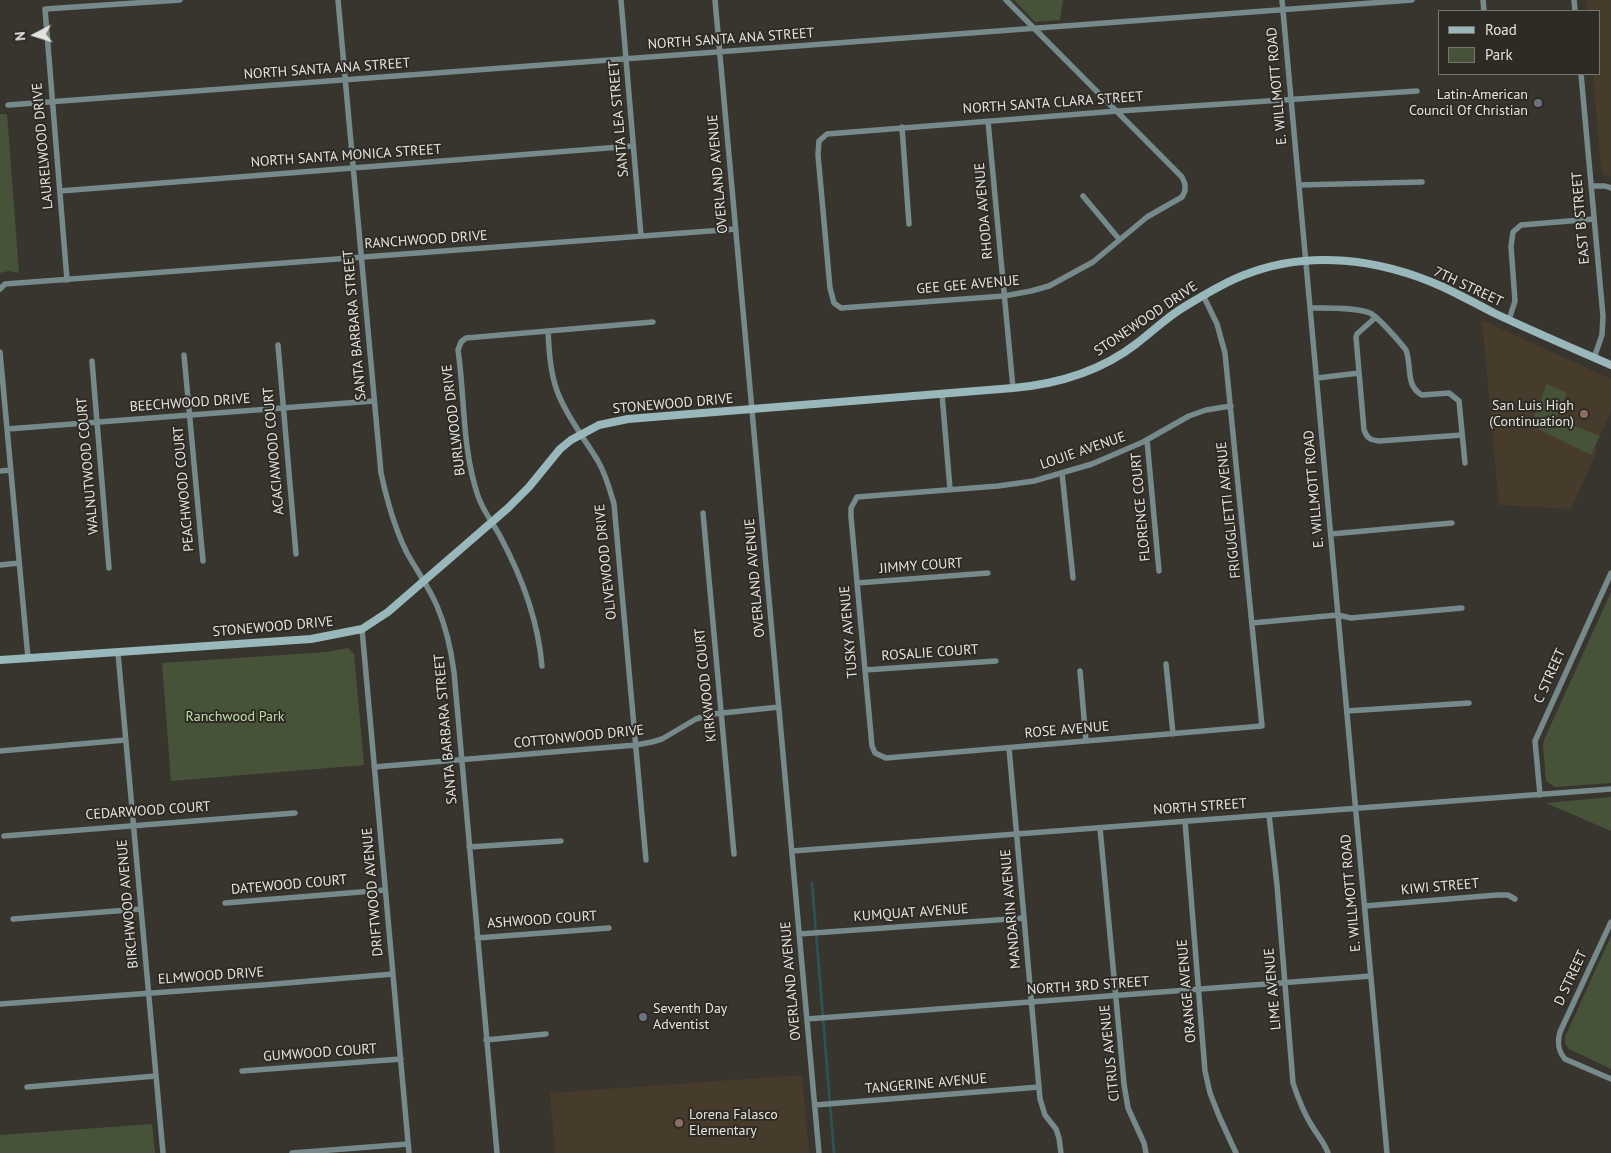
<!DOCTYPE html>
<html>
<head>
<meta charset="utf-8">
<style>
	body { margin:0 }
	#map { position:relative; width:1611px; height:1153px; overflow:hidden; background:#38352f; font-family:"PT Sans",sans-serif }
	canvas { display:block }
	.legend { position:absolute; left:1438px; top:10px; width:162px; height:65px; box-sizing:border-box; background:#2e2b25; border:1px solid #77756f; margin:0; padding:6px 9px; list-style:none; font-size:15px; color:#e4e3df }
	.legend li { display:flex; align-items:center; gap:10px; height:25px }
	.legend b { width:25px; border:1px solid #77756f }
	.north { position:absolute; left:10px; top:10px; width:50px; height:50px; -webkit-text-stroke:4px #2e2b25; paint-order:stroke; rotate:265deg; font-size:14px; font-weight:700; line-height:20px; text-align:center; color:#e4e3df }
	.north::after { content:''; display:block; margin:auto; width:18px; height:22px; background:#e4e3df; clip-path:polygon(50% 0,100% 100%,50% 72%,0 100%) }
</style>
</head>
<body>
<div id="map">
<canvas width="1611" height="1153"></canvas>
<ul class="legend">
<li><b style="height:6px;background:#99b8bc"></b>Road</li>
<li><b style="height:14px;background:#465339"></b>Park</li>
</ul>
<div class="north">N</div>
</div>
<script>
const context = document.querySelector('canvas').getContext('2d');
context.lineJoin = 'round';
function fill(path, color) {
  context.fillStyle = color;
  context.fill(path, 'evenodd');
}
function trace(path, color, width, dash) {
  context.strokeStyle = color;
  context.lineWidth = width;
  context.lineCap = dash ? 'butt' : 'round';
  context.setLineDash(dash || []);
  context.stroke(path);
}
function drawText(font, color, halo, rows, align = 'center') {
  context.font = font + ' "PT Sans",sans-serif';
  context.lineWidth = 4;
  context.setLineDash([]);
  context.textBaseline = 'middle';
  context.strokeStyle = halo;
  context.fillStyle = color;
  for (const [text, x, y, turn = 0] of rows) {
    context.save();
    context.translate(x, y);
    context.rotate((+turn || 0) * Math.PI / 180);
    context.textAlign = isNaN(turn) ? turn : align;
    if (halo) context.strokeText(text, 0, 0);
    context.fillText(text, 0, 0);
    context.restore();
  }
}
fill(new Path2D(`
	M1586 0H1611V177L1604 174 1601 170 1593 74H1600V11H1587Z
	M1482 320 1611 379V411L1600 436 1556 418 1548 385 1532 421 1591 454 1594 447 1598 449 1571 509 1499 505Z
	M802 1075 809 1153H555L550 1093Z`), '#473b2c');
fill(new Path2D(`
	M1014 0H1063L1060 20 1035 22Z
	M0 114H7L19 273 8 271 0 273Z
	M1547 384 1567 393 1556 418 1600 436 1591 455 1532 426V421Z
	M1611 592V783L1555 787 1546 781 1543 747 1544 740Z
	M348 648 354 654 364 765 171 781 162 663 327 652Z
	M1611 797V831L1546 803Z
	M1611 936V1069L1569 1049 1565 1044V1037Z
	M152 1124 155 1153H0V1135Z`), '#465339');
trace(new Path2D(`
	M812 883 834 1153`), '#2a5657', 2.5);
trace(new Path2D(`
	M338 0 381 473C387 501 394 527 407 553 417 571 429 587 437 606 446 627 451 649 454 672L497 1153
	M621 0 641 236
	M715 0 819 1153
	M1006 0 1182 177 1185 184V191L1182 197 1147 217 1093 262 1049 286 1031 291 1004 296 841 308 834 303 830 288 818 155 819 141 827 134 1118 111 1417 91
	M1282 0 1387 1153
	M1483 0 1484 11
	M1574 0 1575 11
	M1581 74 1603 316 1602 335 1594 358
	M8 105 1412 0
	M988 121 1013 388
	M902 127 909 224
	M1299 185 1422 182
	M1591 186H1605L1611 188
	M60 191 633 146
	M1083 196 1119 239
	M67 280 45 9 180 0
	M0 289 5 284 736 229
	M1203 295 1217 324 1225 353 1262 726 886 758 875 753 872 746 851 517V508L857 497 998 486 1034 481 1092 464 1143 442 1189 416 1206 410 1231 406
	M1310 308C1326 308 1355 307 1370 313 1379 318 1399 341 1406 350 1412 366 1405 386 1422 395L1449 393 1459 401 1465 463
	M1376 317 1357 334 1356 337 1364 430C1367 438 1370 440 1379 441L1462 435
	M1509 320 1515 301 1511 246 1513 232 1521 225 1594 219
	M548 331C549 350 550 369 556 388 565 414 584 438 598 461 606 475 610 490 614 504L646 860
	M278 345 296 554
	M0 352 28 658
	M184 355 203 561
	M92 361 109 568
	M1317 378 1359 373
	M942 394 950 489
	M7 429 374 401
	M1147 440 1159 571
	M0 471 11 470
	M1062 473 1073 578
	M703 513 734 854
	M1331 534 1452 523
	M0 565 19 563
	M857 583 988 573
	M1252 623 1338 615 1351 618 1462 608
	M362 629 409 1153
	M118 653 163 1153
	M1166 664 1173 734
	M542 666C538 619 522 577 500 536 493 523 483 511 478 496 462 449 465 398 458 350L461 342 466 338 653 322
	M865 670 996 661
	M1080 671 1086 741
	M1347 711 1469 703
	M1009 748 1040 1099 1045 1115 1056 1129 1059 1138 1061 1153
	M0 751 125 740
	M374 767 636 745 652 742 662 739 696 719 713 714 779 707
	M1540 795 1535 741 1611 573
	M1269 815 1277 885 1293 1083C1298 1098 1303 1112 1312 1126 1318 1136 1324 1142 1328 1153
	M1185 821 1205 1071 1210 1093 1219 1116 1236 1153
	M1100 828 1124 1084 1128 1108 1144 1143 1146 1153
	M4 836 295 813
	M469 847 561 841
	M792 851 1611 789
	M225 903 385 890
	M1365 906 1497 895H1508L1515 899
	M13 919 141 909
	M1611 922 1560 1032C1557 1043 1558 1051 1565 1059L1611 1079
	M799 934 1024 918
	M477 938 609 928
	M0 1004 263 985 393 974
	M807 1019 1371 976
	M486 1040 546 1034
	M242 1071 401 1059
	M27 1087 156 1076
	M815 1105 1039 1087
	M292 1153 408 1144`), '#76898b', 5.5);
trace(new Path2D(`
	M0 660 311 639 362 629 388 612 508 508 529 487 560 449 571 440 599 425 628 419 1013 388C1058 384 1101 371 1136 344 1152 332 1167 317 1184 307 1204 295 1223 283 1244 275 1309 249 1381 259 1443 287 1460 295 1477 304 1494 313 1532 331 1572 348 1611 365`), '#99b8bc', 8);
for (const [x, y, r, color] of [
	[1538,103,5,"#6b7280"],
	[1584,414,5,"#8d6e63"],
	[643,1017,5,"#6b7280"],
	[679,1123,5,"#8d6e63"]
]) {
  const dot = new Path2D();
  dot.arc(x, y, r, 0, 2 * Math.PI);
  context.fillStyle = color;
  context.fill(dot);
  trace(dot, '#2e2b25', 2);
}
drawText('14px', '#e4e3df', '#2e2b25', [
	["NORTH SANTA ANA STREET",731,39,-4],
	["NORTH SANTA ANA STREET",327,69,-4],
	["E. WILLMOTT ROAD",1277,86,-95],
	["NORTH SANTA CLARA STREET",1053,103,-4],
	["SANTA LEA STREET",619,119,-95],
	["LAURELWOOD DRIVE",43,146,-95],
	["NORTH SANTA MONICA STREET",346,156,-4],
	["OVERLAND AVENUE",718,174,-95],
	["RHODA AVENUE",984,211,-95],
	["EAST B STREET",1581,218,-95],
	["RANCHWOOD DRIVE",426,240,-4],
	["GEE GEE AVENUE",968,285,-5],
	["7TH STREET",1468,287,25],
	["STONEWOOD DRIVE",1146,319,-34],
	["SANTA BARBARA STREET",355,325,-95],
	["BEECHWOOD DRIVE",190,403,-4],
	["STONEWOOD DRIVE",673,404,-5],
	["BURLWOOD DRIVE",454,420,-97],
	["ACACIAWOOD COURT",274,451,-95],
	["LOUIE AVENUE",1083,451,-19],
	["WALNUTWOOD COURT",88,466,-95],
	["PEACHWOOD COURT",184,489,-95],
	["E. WILLMOTT ROAD",1314,489,-95],
	["FLORENCE COURT",1141,507,-95],
	["FRIGUGLIETTI AVENUE",1229,510,-96],
	["OLIVEWOOD DRIVE",606,562,-96],
	["JIMMY COURT",921,566,-4],
	["OVERLAND AVENUE",755,578,-95],
	["STONEWOOD DRIVE",273,627,-5],
	["TUSKY AVENUE",849,632,-95],
	["ROSALIE COURT",930,653,-4],
	["C STREET",1550,676,-66],
	["KIRKWOOD COURT",706,685,-96],
	["SANTA BARBARA STREET",446,729,-95],
	["ROSE AVENUE",1067,730,-5],
	["COTTONWOOD DRIVE",579,737,-6],
	["NORTH STREET",1200,807,-4],
	["CEDARWOOD COURT",148,811,-4],
	["DATEWOOD COURT",289,885,-5],
	["KIWI STREET",1440,887,-5],
	["DRIFTWOOD AVENUE",373,892,-95],
	["E. WILLMOTT ROAD",1351,893,-95],
	["BIRCHWOOD AVENUE",128,904,-95],
	["MANDARIN AVENUE",1011,909,-95],
	["KUMQUAT AVENUE",911,913,-4],
	["ASHWOOD COURT",542,920,-4],
	["ELMWOOD DRIVE",211,976,-4],
	["D STREET",1571,978,-65],
	["OVERLAND AVENUE",791,981,-95],
	["NORTH 3RD STREET",1088,986,-4],
	["LIME AVENUE",1273,989,-95],
	["ORANGE AVENUE",1187,991,-95],
	["GUMWOOD COURT",320,1053,-4],
	["CITRUS AVENUE",1110,1053,-96],
	["TANGERINE AVENUE",926,1084,-5]
]);
drawText('14px', '#e4e3df', '#2e2b25', [
	["Latin-American",1528,95],
	["Council Of Christian",1528,111],
	["San Luis High",1574,406],
	["(Continuation)",1574,422],
	["Seventh Day",653,1009,"left"],
	["Adventist",653,1025,"left"],
	["Lorena Falasco",689,1115,"left"],
	["Elementary",689,1131,"left"]
], 'right');
drawText('14px', '#c2dea7', '#2e2b25', [
	["Ranchwood Park",235,717]
]);
</script>
</body>
</html>
